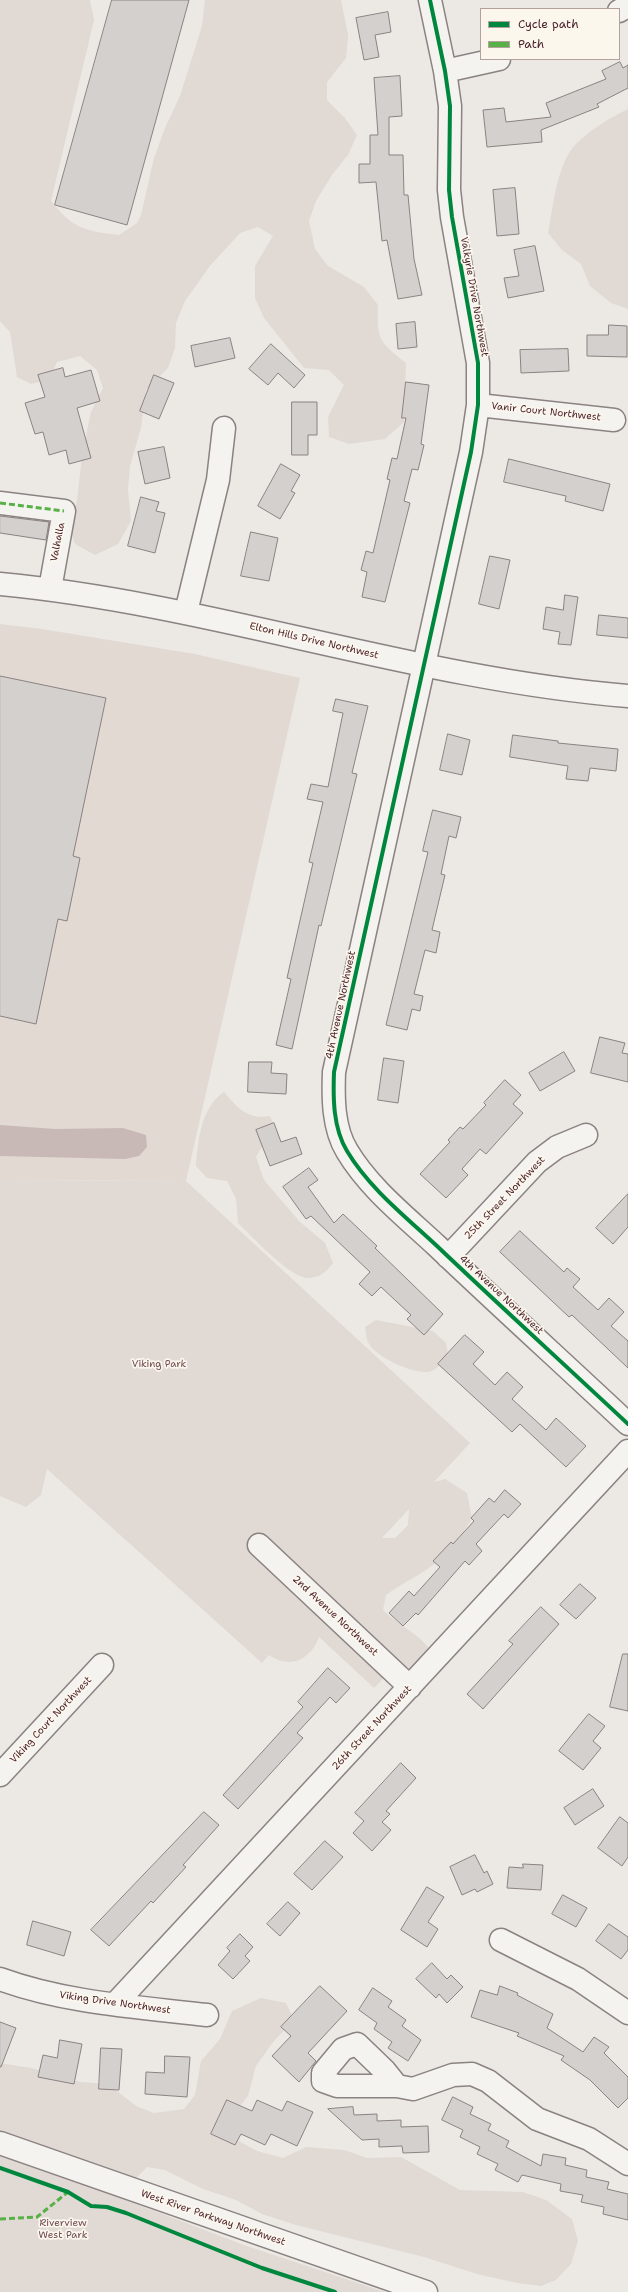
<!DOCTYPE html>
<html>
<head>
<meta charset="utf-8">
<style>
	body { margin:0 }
	#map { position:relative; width:628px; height:2292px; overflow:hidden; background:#ece9e4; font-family:"Shantell Sans",sans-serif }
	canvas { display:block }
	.legend { position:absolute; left:480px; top:8px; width:140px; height:52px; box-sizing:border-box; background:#fbf7ec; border:1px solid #b4a19f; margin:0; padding:5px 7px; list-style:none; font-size:12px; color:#4a1f2b }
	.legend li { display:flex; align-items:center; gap:8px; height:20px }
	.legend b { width:20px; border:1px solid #b4a19f }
</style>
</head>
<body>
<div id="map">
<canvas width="628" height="2292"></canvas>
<ul class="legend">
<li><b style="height:5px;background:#00873e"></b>Cycle path</li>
<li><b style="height:5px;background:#57b146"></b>Path</li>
</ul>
</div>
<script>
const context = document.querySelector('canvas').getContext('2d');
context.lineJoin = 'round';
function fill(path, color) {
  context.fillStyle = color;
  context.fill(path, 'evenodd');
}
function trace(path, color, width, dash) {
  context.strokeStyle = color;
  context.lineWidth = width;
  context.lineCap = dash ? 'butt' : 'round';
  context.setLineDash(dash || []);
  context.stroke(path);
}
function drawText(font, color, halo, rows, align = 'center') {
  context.font = font + ' "Shantell Sans",sans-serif';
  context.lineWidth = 3.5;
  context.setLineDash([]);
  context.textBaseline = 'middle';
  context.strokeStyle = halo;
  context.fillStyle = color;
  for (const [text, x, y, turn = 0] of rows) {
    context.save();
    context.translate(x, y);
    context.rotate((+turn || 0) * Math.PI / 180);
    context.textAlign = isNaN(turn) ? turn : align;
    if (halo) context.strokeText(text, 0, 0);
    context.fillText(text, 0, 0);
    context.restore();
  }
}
fill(new Path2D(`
	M0 624 42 629 195 654 300 678 186 1181 0 1180Z`), '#e2d9d3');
fill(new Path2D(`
	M0 0H90L94 20 51 201C73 229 85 231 119 235L137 223 141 215 154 158 165 128 180 96 202 26 205 0H341L348 35 346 58 327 82V100L344 117 357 135 348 155 332 175 316 201 309 221 315 249 328 266 364 287 378 305C377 340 378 341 406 363L404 422 385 439 349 444 329 437 328 417 344 385 329 370 304 368 264 318 255 298V266L273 236 258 227 240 233 210 266 185 301 176 323 175 348 168 368 146 390 141 428 130 466 128 490 131 521 118 544 95 555 75 544 69 527 77 501 82 455 91 412 103 388 97 370 80 356 57 362 49 380 31 384 17 377 10 332 0 321Z
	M628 109V309L611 303 590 286 581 264 562 250 548 233C553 207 557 162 577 143 591 129 610 118 628 109Z
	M224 1092C238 1108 247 1120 270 1116L276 1129 266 1140 256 1157 264 1180 299 1221 325 1243 333 1263C327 1271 322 1276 311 1278 292 1281 252 1236 238 1223L236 1199 227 1181 207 1178 196 1166C198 1140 201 1107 224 1092Z
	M0 1180 186 1181 470 1443 434 1482 445 1479 467 1493 472 1519C461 1535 449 1554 433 1565 418 1576 401 1584 386 1595L383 1610C398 1625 416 1632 429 1648L421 1661 410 1669 399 1662 374 1688 319 1637C311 1659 291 1670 269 1655L262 1663 47 1469 41 1495 26 1507 0 1496ZM409 1509 408 1525 395 1538H382Z
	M376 1320 433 1331 446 1343 448 1355C442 1362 436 1372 427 1372 411 1373 375 1357 368 1342 366 1338 366 1331 365 1327Z
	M261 1998 286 2003 294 2020 273 2042 256 2066 248 2096 226 2123 228 2135 257 2151 283 2158 306 2147 344 2150 367 2158 401 2157 460 2190 523 2192 546 2200 572 2219 578 2241 571 2264 556 2280 541 2286 517 2283 477 2274 424 2257 296 2225 262 2214 236 2200 203 2189 165 2170 147 2167 118 2197 244 2245 385 2292H0V2063L31 2068 81 2082 108 2084 136 2106 154 2113 184 2109 195 2095 201 2061 220 2039 232 2011Z`), '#e1d9d4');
fill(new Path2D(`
	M0 1125 55 1129 123 1128 146 1135 147 1147 139 1156 125 1159 0 1156Z`), '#c8b9b6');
const building = new Path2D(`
	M112 0H189L127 225 55 205Z
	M388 12 391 32 375 35 379 57 364 60 356 18Z
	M620 62 623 68 628 65V88L597 104 599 107 541 130 542 142 487 147 483 110 504 108 506 122 551 117 546 103 606 79 602 71Z
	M400 76 402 116 389 117V155H403L404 195H408L414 259 422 295 398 299 387 240 382 241 376 182 359 183V164H370V135H378L374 78Z
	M515 188 519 234 497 236 493 190Z
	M535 246 544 291 508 298 504 278 519 276 514 250Z
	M415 322 417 347 398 349 396 324Z
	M609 325 627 326V357L587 356V335H608Z
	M230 338 235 358 195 367 191 346Z
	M271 344 305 375 294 388 278 373 268 385 249 369Z
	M568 349 569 371 521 373 520 350Z
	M63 368 65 377 91 370 100 401 77 408 91 458 69 464 66 450 49 455 43 432 35 434 25 403 45 397 38 375Z
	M154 375 174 383 159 419 140 411Z
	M406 382 429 385 421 444 424 445 418 470 412 469 404 501 410 503 385 602 362 597 367 572 361 570 366 551 373 553 390 480 387 479 392 458 397 459 406 418H402Z
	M292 402H317V435H308V455H292Z
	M164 447 170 478 145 484 138 452Z
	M509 459 610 484 603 511 565 501 566 496 504 482Z
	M281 464 300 475 291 491 295 493 280 519 258 506Z
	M141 497 159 502 156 511 165 513 155 553 128 546Z
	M0 516 49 522 46 540 0 533Z
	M251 532 278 538 269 581 241 576Z
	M490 556 510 560 499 609 479 604Z
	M565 595 578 597 571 645 558 644 560 632 543 629 546 607 563 610Z
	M599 615 628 618V638L597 635Z
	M0 676 106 698 73 856 80 858 67 921 58 919 36 1024 0 1016Z
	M336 699 368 706 352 773 357 774 321 926 319 925 292 1049 276 1045 291 979 287 978 313 863 309 862 323 802 307 799 311 784 328 787 343 713 333 711Z
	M448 734 470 740 462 775 440 770Z
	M513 735 558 741V743L618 749 616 771 590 768 588 781 566 779 568 766 510 757Z
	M433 810 461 817 456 838 449 836 441 874 445 875 432 930 440 932 436 953 425 950 414 994 423 996 420 1011 412 1009 407 1030 386 1025 428 852 423 851Z
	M600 1037 625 1043 622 1053 628 1054V1082L591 1073Z
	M564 1052 575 1071 540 1091 529 1073Z
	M384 1058 404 1061 398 1103 378 1100Z
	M249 1062H272L271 1073 287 1074 286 1094 248 1092Z
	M505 1080 521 1095 513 1104 523 1113 486 1154 480 1149 462 1169 468 1175 446 1198 420 1174 450 1142 448 1140 460 1127 463 1129 486 1105 484 1103Z
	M274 1123 281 1142 296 1137 302 1154 270 1166 256 1130Z
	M309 1168 318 1180 308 1187 334 1223 343 1214 377 1246 375 1248 443 1314 424 1335 407 1319 411 1315 381 1287 372 1296 359 1284 370 1272 311 1216 306 1219 283 1187Z
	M628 1194V1227L613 1244 596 1228Z
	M520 1231 564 1272 567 1268 580 1279 573 1287 598 1310 609 1298 624 1312 611 1326 628 1341V1368L572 1315 569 1317 500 1252Z
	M465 1335 484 1352 473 1364 495 1385 507 1372 523 1387 512 1399 546 1430 556 1418 586 1446 566 1467 520 1424 512 1432 438 1364Z
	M505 1490 521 1504 508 1518 504 1514 476 1544 482 1551 469 1565 465 1561 418 1615 416 1613 403 1626 389 1613 409 1591 414 1596 440 1567 433 1561 451 1542 453 1544 474 1521 471 1518 489 1498 494 1502Z
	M580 1584 596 1598 576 1619 560 1605Z
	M541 1607 559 1624 483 1709 467 1694 513 1644 509 1641Z
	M623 1654H628V1711L610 1707Z
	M328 1668 350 1688 336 1703 330 1697 297 1733 303 1738 238 1809 223 1795 303 1707 298 1702Z
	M589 1714 605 1726 593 1741 601 1748 583 1770 559 1751Z
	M401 1763 416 1778 386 1811 390 1814 382 1822 391 1830 372 1851 353 1833 364 1821 355 1813Z
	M593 1789 604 1806 575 1825 564 1808Z
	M204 1812 219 1825 183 1865 186 1867 153 1903 151 1901 109 1946 91 1930Z
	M620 1817 628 1823V1857L622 1866 598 1848Z
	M325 1841 343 1857 312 1890 294 1874Z
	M475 1855 484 1873 487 1871 493 1884 477 1892 475 1889 462 1895 450 1867Z
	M523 1864 543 1865 541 1890 507 1888 509 1867 523 1868Z
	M427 1887 444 1897 428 1922 438 1929 427 1947 401 1930Z
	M563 1895 587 1908 576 1927 552 1914Z
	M288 1902 300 1913 280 1936 267 1924Z
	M33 1921 71 1932 64 1956 27 1945Z
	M609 1924 628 1937V1950L621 1959 596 1941Z
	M240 1934 253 1947 245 1956 250 1961 233 1979 218 1965 230 1951 227 1948Z
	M432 1963 447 1979 451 1975 463 1987 447 2003 439 1994 436 1998 416 1979Z
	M320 1986 347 2011 308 2053 316 2061 299 2082 272 2056 291 2036 281 2027Z
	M500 1986 518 1993 517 1995 553 2014 547 2028 583 2052 594 2037 609 2047 604 2053 628 2077V2098L618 2108 590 2080 561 2060 564 2056 517 2036 519 2033 471 2017 480 1990 497 1995Z
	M373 1988 392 2001 388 2007 406 2020 402 2026 421 2040 408 2061 388 2048 392 2042 374 2029 377 2023 359 2010Z
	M0 2022 16 2028 1 2067H0Z
	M60 2040 82 2044 74 2084 38 2077 43 2055 57 2058Z
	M101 2048 122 2049 119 2090 99 2089Z
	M165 2056 190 2057 187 2097 145 2094 146 2072 164 2073Z
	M453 2097 473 2107 470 2114 491 2124 488 2130 509 2141 506 2147 541 2166 543 2154 566 2158 565 2165 587 2170 586 2177 609 2182 607 2189 628 2194V2220L603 2214 604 2207 581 2202 583 2195 560 2191 561 2184 522 2175 518 2182 495 2170 498 2164 477 2154 480 2147 460 2137 463 2130 442 2120Z
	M227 2100 252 2111 257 2100 282 2111 287 2101 313 2112 297 2146 271 2134 265 2145 241 2134 235 2145 211 2134Z
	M353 2107 354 2115 377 2114V2121L401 2120V2127L428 2126 429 2152 403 2153 402 2146 379 2147V2139L362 2140 328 2109Z`);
fill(building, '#d4d0cd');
trace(building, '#8b8282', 1);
const minor = new Path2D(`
	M430 0 445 71 450 106 449 190 452 217 478 363V405L471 452 334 1072C333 1098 333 1128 347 1151 369 1188 406 1217 437 1246 500 1306 564 1364 628 1424
	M619 11 628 6
	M445 71 499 59
	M478 405 614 420
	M0 503 64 511 50 589
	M186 612 218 480 224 428
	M448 1257 537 1162 557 1147 586 1135
	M259 1545 410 1687
	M0 1775 102 1665
	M501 1940 578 1979 628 2013
	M0 1979C66 2003 138 2007 207 2015
	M115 2004 628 1451
	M397 2086 385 2071 357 2044 343 2049 323 2073V2081L337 2086H397L413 2089 453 2075 472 2074 488 2081 537 2119 589 2139 628 2164`);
const major = new Path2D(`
	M0 584C212 604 415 679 628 696
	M0 2143 426 2292`);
trace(minor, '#8b8282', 25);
trace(major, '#8b8282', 25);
trace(minor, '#f4f3ef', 22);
trace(major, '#f4f3ef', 22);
trace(new Path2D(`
	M0 503 64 511
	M0 2219 37 2217 68 2192`), '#57b146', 3, [6, 3]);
trace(new Path2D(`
	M430 0 445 71 450 106 449 190 452 217 478 363V405L471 452 334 1072C333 1098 333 1128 347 1151 369 1188 406 1217 437 1246 500 1306 564 1364 628 1424
	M0 2168 68 2192 91 2206 107 2207 126 2213 262 2268 335 2292`), '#00873e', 4);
drawText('10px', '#4a1f2b', '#fbf7ec', [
	["Valkyrie Drive Northwest",474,297,80],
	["Vanir Court Northwest",546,412,6],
	["Valhalla",58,542,-79],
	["Elton Hills Drive Northwest",314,641,13],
	["4th Avenue Northwest",341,1005,-78],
	["25th Street Northwest",505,1198,-46],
	["4th Avenue Northwest",501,1295,43],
	["2nd Avenue Northwest",335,1616,43],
	["Viking Court Northwest",51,1720,-47],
	["26th Street Northwest",372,1728,-47],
	["Viking Drive Northwest",115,2003,8],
	["West River Parkway Northwest",213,2218,19]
]);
drawText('10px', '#6e4a52', '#fbf7ec', [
	["Viking Park",159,1364],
	["Riverview",63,2223],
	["West Park",63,2235]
]);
</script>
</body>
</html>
